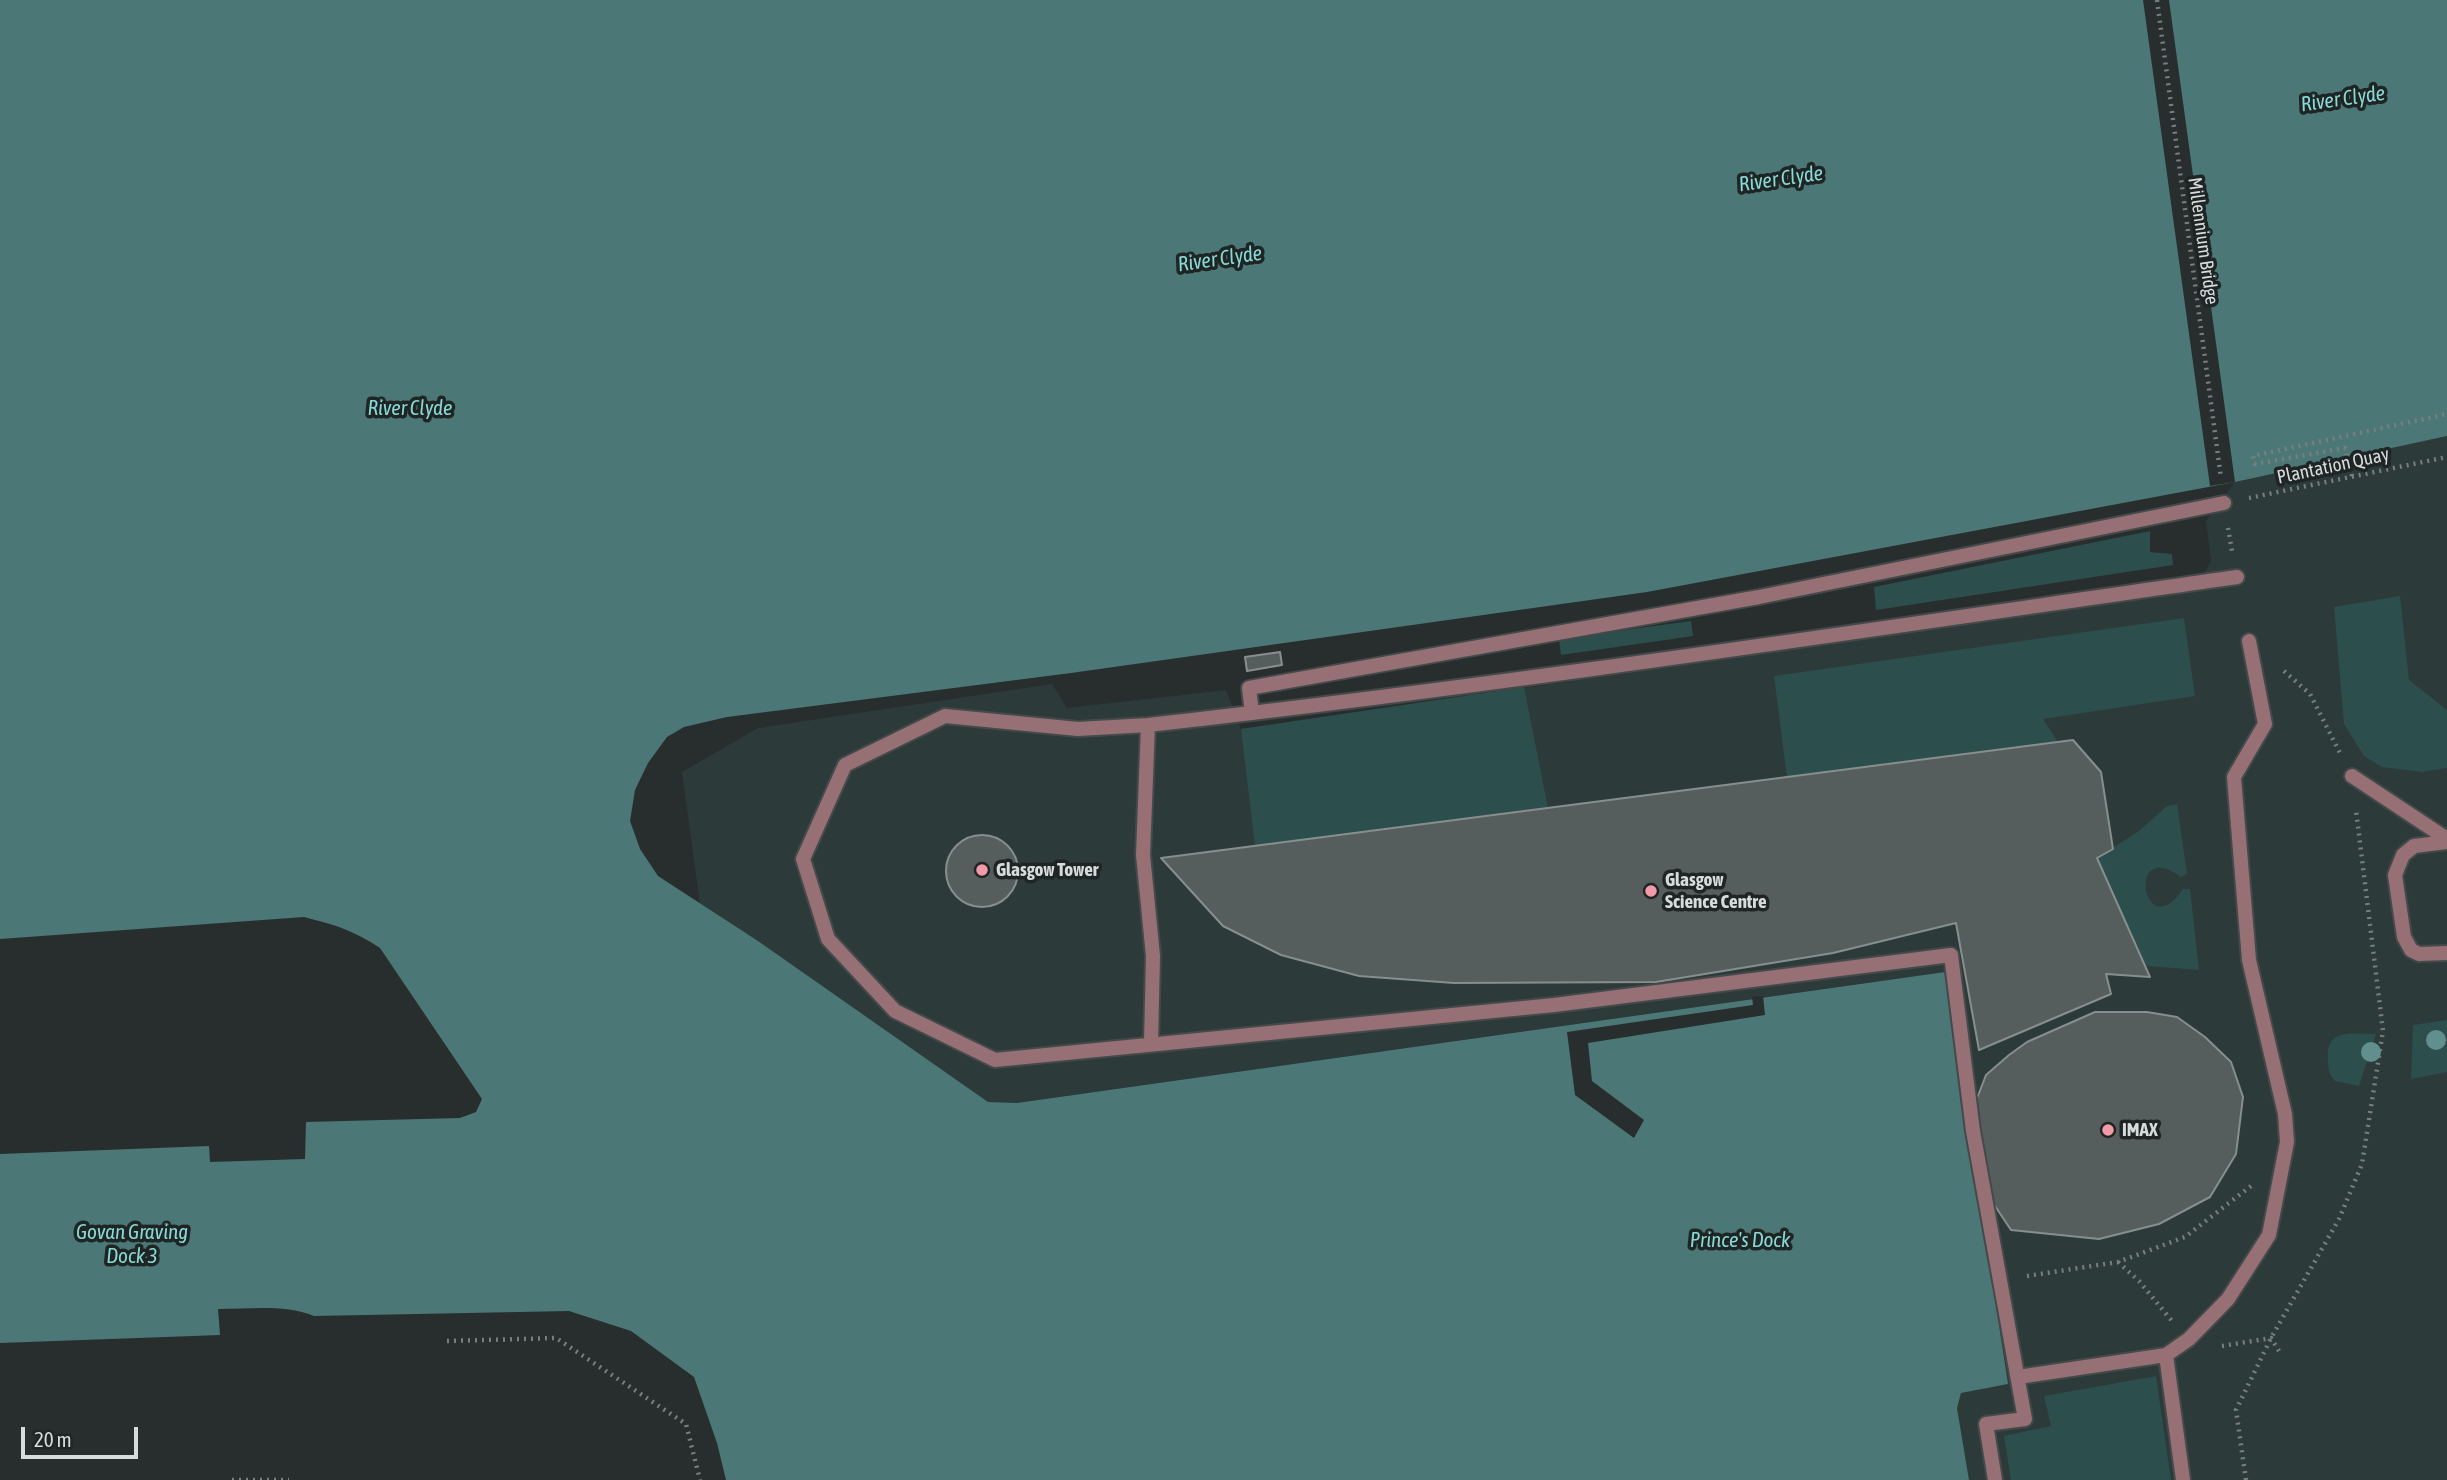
<!DOCTYPE html>
<html>
<head>
<meta charset="utf-8">
<style>
	body { margin:0 }
	#map { position:relative; width:2447px; height:1480px; overflow:hidden; background:#282e2e; font-family:"Asap Condensed",sans-serif }
	canvas { display:block }
	.scale { position:absolute; left:21px; top:1427px; width:117px; height:32px; box-sizing:border-box; border:4px solid #d7dbdb; border-top:0; padding-left:9px; font-size:21px; line-height:24px; white-space:nowrap; color:#d7dbdb; -webkit-text-stroke:5px #1e2524; paint-order:stroke }
</style>
</head>
<body>
<div id="map">
<canvas width="2447" height="1480"></canvas>
<div class="scale">20 m</div>
</div>
<script>
const context = document.querySelector('canvas').getContext('2d');
context.lineJoin = 'round';
function fill(path, color) {
  context.fillStyle = color;
  context.fill(path, 'evenodd');
}
function trace(path, color, width, dash) {
  context.strokeStyle = color;
  context.lineWidth = width;
  context.lineCap = dash ? 'butt' : 'round';
  context.setLineDash(dash || []);
  context.stroke(path);
}
function drawText(font, color, halo, rows, align = 'center') {
  context.font = font + ' "Asap Condensed",sans-serif';
  context.lineWidth = 7;
  context.setLineDash([]);
  context.textBaseline = 'middle';
  context.strokeStyle = halo;
  context.fillStyle = color;
  for (const [text, x, y, turn = 0] of rows) {
    context.save();
    context.translate(x, y);
    context.rotate((+turn || 0) * Math.PI / 180);
    context.textAlign = isNaN(turn) ? turn : align;
    if (halo) context.strokeText(text, 0, 0);
    context.fillText(text, 0, 0);
    context.restore();
  }
}
fill(new Path2D(`
	M2447 436V1480H1969L1957 1408 1961 1393 2007 1384 1945 972 1017 1103 988 1102 758 941 700 904 682 772 758 728 1052 684 1067 708 1226 690 1241 729 2193 592 2211 561 2206 521 2235 482Z`), '#2c3a39');
fill(new Path2D(`
	M2150 531V552L2172 554 2173 565 1876 610 1874 587Z
	M2400 596 2409 680 2447 710V768L2422 772 2382 767 2364 756 2344 724 2334 607Z
	M2184 618 2195 696 2043 719 2058 742 1787 777 1774 676Z
	M1691 621 1693 636 1561 655 1559 639Z
	M1524 687 1548 808 1255 846 1241 729Z
	M2177 804 2187 874 2181 877C2125 836 2143 948 2183 889H2190L2199 970 2146 966 2097 858 2139 831 2167 806Z
	M2447 1020V1072L2411 1079 2413 1025Z
	M2376 1034 2359 1086 2335 1081C2329 1074 2328 1069 2328 1060 2325 1027 2352 1034 2376 1034Z
	M2156 1376 2171 1480H2011L2004 1436 2051 1426 2044 1396Z`), '#2c4e4d');
fill(new Path2D(`
	M0 0H2447V436L2235 482 1647 592 1071 673 727 717 684 727 667 737 648 763 635 790 630 821 640 849 658 876 758 941 988 1102 1017 1103 1945 972 2008 1384 1961 1393 1957 1408 1969 1480H726L717 1443 694 1377 631 1331 569 1311 314 1316C285 1304 249 1309 218 1309L220 1335 0 1343V1154L209 1146 210 1162 305 1159 306 1122 460 1118 476 1112 482 1099 380 948C353 930 335 925 304 917L0 939Z`), '#4b7876');
fill(new Path2D(`
	M2143 0H2169L2235 482 2210 486Z
	M1763 996 1765 1015 1588 1043 1592 1081 1644 1120 1634 1138 1575 1095 1567 1032 1753 1005 1752 997Z`), '#282e2e');
const building = new Path2D(`
	M1280 652 1282 665 1247 671 1245 657Z
	M2073 740 2101 772 2113 849 2097 858 2150 977 2106 974 2111 994 1979 1050 1956 923 1833 953 1656 982 1454 983 1359 976 1281 955 1223 926 1161 858Z
	M946 871a36 36 0 1 1 72 0a36 36 0 1 1-72 0Z
	M2095 1012H2147L2177 1017 2205 1037 2231 1062 2243 1097 2236 1154 2210 1197 2159 1224 2099 1239 2011 1230 1991 1200 1974 1106 1986 1075 2009 1055 2027 1042Z`);
fill(building, '#565d5d');
trace(building, '#868e8e', 2);
const service = new Path2D(`
	M2352 776 2447 839`);
const pedestrian = new Path2D(`
	M1252 713 1249 688 1759 597 2224 503
	M1148 725 1078 729 945 716 845 765 803 859 828 939 895 1011 995 1060 1554 1005 1951 955 1973 1131 2025 1419 1986 1424 1995 1480
	M1151 1044 1153 956 1143 855 1148 725C1512 684 1874 629 2237 577
	M2166 1355 2183 1480
	M2018 1377 2166 1355 2189 1339 2228 1299 2269 1235 2287 1142 2285 1114 2249 960 2234 777 2265 724 2249 641`);
const minor = new Path2D(`
	M2447 842 2414 846 2403 855 2395 875 2404 937 2411 950 2419 954 2447 953`);
trace(service, '#444a4a', 18);
trace(pedestrian, '#444a4a', 18);
trace(minor, '#444a4a', 18);
trace(new Path2D(`
	M2157 0 2221 478
	M2352 476 2345 448 2255 464 2253 456 2447 414
	M2249 498 2447 457
	M2228 528 2232 551
	M2284 671 2310 694 2341 755
	M2118 1262 2139 1281 2172 1321
	M2027 1276 2118 1262 2185 1237 2251 1186
	M447 1341 556 1338 686 1424 700 1480
	M2222 1346 2271 1338 2279 1351
	M232 1480H289
	M2246 1480 2236 1410 2271 1338 2339 1219 2362 1164 2383 1031 2356 810`), '#797e7e', 4.5, [2, 5]);
trace(service, '#977076', 14);
trace(pedestrian, '#977076', 14);
trace(minor, '#977076', 14);
context.fillStyle = '#618f8e';
for (const [x, y] of [
	[2436,1040],
	[2371,1052]
]) {
  context.beginPath();
  context.arc(x, y, 10, 0, 2 * Math.PI);
  context.fill();
}
for (const [x, y, r, color] of [
	[982,870,7,"#f39aa9"],
	[1651,891,7,"#f39aa9"],
	[2108,1130,7,"#f39aa9"]
]) {
  const dot = new Path2D();
  dot.arc(x, y, r, 0, 2 * Math.PI);
  context.fillStyle = color;
  context.fill(dot);
  trace(dot, '#1e2524', 2.5);
}
drawText('19px', '#d7dbdb', '#1e2524', [
	["Millennium Bridge",2203,241,82],
	["Plantation Quay",2333,466,-12]
]);
drawText('bold 19px', '#d7dbdb', '#1e2524', [
	["Glasgow Tower",996,870],
	["Glasgow",1665,880],
	["Science Centre",1665,902],
	["IMAX",2122,1130]
], 'left');
drawText('italic 21px', '#88d9d5', '#1e2524', [
	["River Clyde",2343,99,-8],
	["River Clyde",1781,179,-8],
	["River Clyde",1220,259,-8],
	["River Clyde",410,408],
	["Govan Graving",132,1232],
	["Dock 3",132,1256],
	["Prince's Dock",1740,1240]
]);
</script>
</body>
</html>
